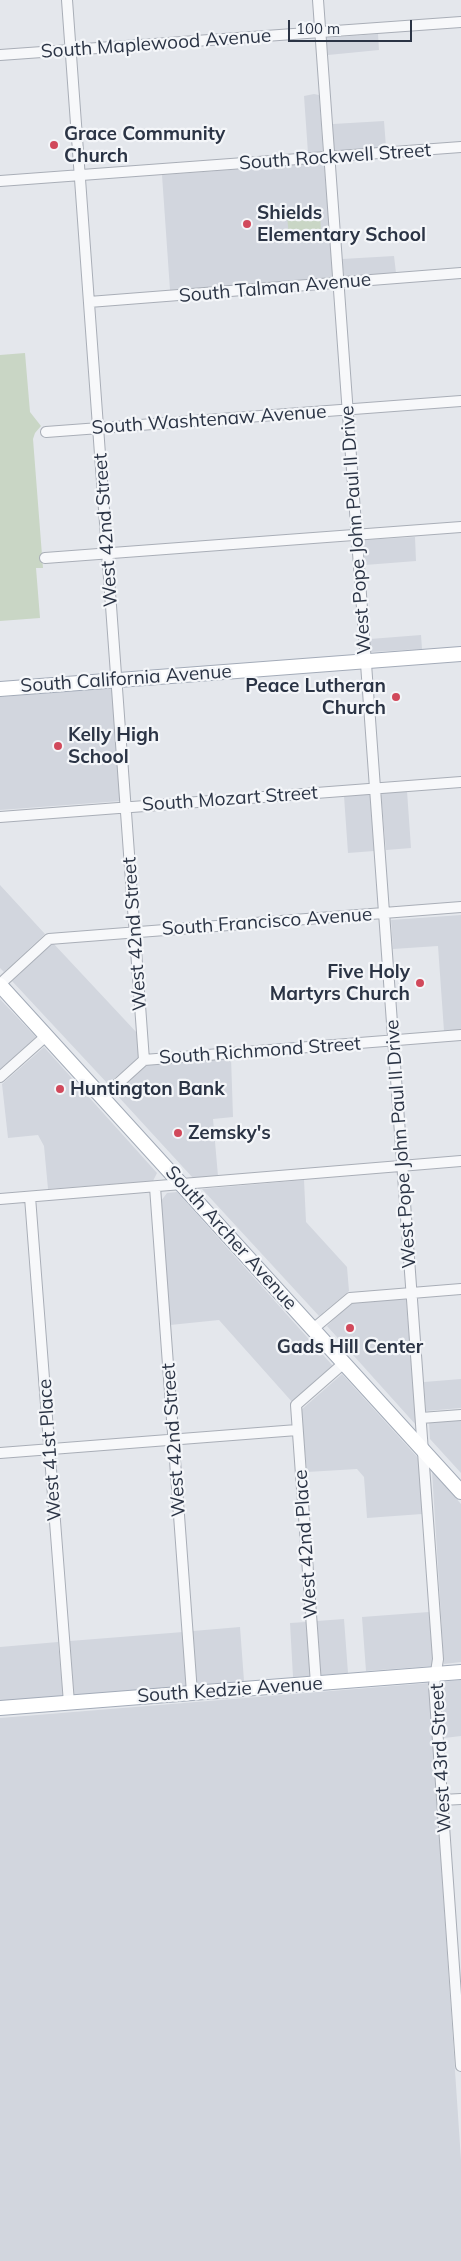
<!DOCTYPE html>
<html>
<head>
<meta charset="utf-8">
<style>
	body { margin:0 }
	#map { position:relative; width:461px; height:2261px; overflow:hidden; background:#e4e7ec; font-family:Mulish,sans-serif }
	canvas { display:block }
	.scale { position:absolute; left:288px; top:20px; width:124px; height:22px; box-sizing:border-box; border:2px solid #2b3445; border-top:0; padding-left:6px; font-size:15px; line-height:18px; white-space:nowrap; color:#2b3445; -webkit-text-stroke:4px #f4f6f9; paint-order:stroke }
</style>
</head>
<body>
<div id="map">
<canvas width="461" height="2261"></canvas>
<div class="scale">100 m</div>
</div>
<script>
const context = document.querySelector('canvas').getContext('2d');
context.lineJoin = 'round';
function fill(path, color) {
  context.fillStyle = color;
  context.fill(path, 'evenodd');
}
function trace(path, color, width, dash) {
  context.strokeStyle = color;
  context.lineWidth = width;
  context.lineCap = dash ? 'butt' : 'round';
  context.setLineDash(dash || []);
  context.stroke(path);
}
function drawText(font, color, halo, rows, align = 'center') {
  context.font = font + ' Mulish,sans-serif';
  context.lineWidth = 4.5;
  context.setLineDash([]);
  context.textBaseline = 'middle';
  context.strokeStyle = halo;
  context.fillStyle = color;
  for (const [text, x, y, turn = 0] of rows) {
    context.save();
    context.translate(x, y);
    context.rotate((+turn || 0) * Math.PI / 180);
    context.textAlign = isNaN(turn) ? turn : align;
    if (halo) context.strokeText(text, 0, 0);
    context.fillText(text, 0, 0);
    context.restore();
  }
}
fill(new Path2D(`
	M378 34 379 50 328 55 326 38Z
	M314 94 319 95 323 151 308 153 304 96Z
	M384 121 386 147 334 151 333 124Z
	M324 163 333 277 170 290 162 175Z
	M394 256 396 273 344 277 342 259Z
	M415 537 416 561 365 565 363 540Z
	M421 635 422 649 371 652 370 639Z
	M112 688 121 801 0 810V697Z
	M407 791 411 848 386 850 381 793Z
	M370 793 374 851 348 853 344 796Z
	M0 885 45 934 4 972 0 968Z
	M461 915V1030L444 1031 438 946 393 949 391 920Z
	M53 943 138 1034 139 1057 108 1084 12 981Z
	M0 999 36 1037 0 1070Z
	M44 1047 157 1173 153 1181 48 1189 44 1146 38 1135 8 1138 2 1084Z
	M231 1057 233 1117 213 1119 218 1176 193 1178 115 1093 148 1064Z
	M304 1180 306 1222 347 1267 349 1291 319 1316 202 1189Z
	M177 1192 333 1366 293 1403 219 1320 170 1325 161 1201 167 1193Z
	M406 1299 416 1425 327 1326 351 1302Z
	M342 1374 419 1459 422 1514 367 1518 364 1477 357 1469 307 1472 301 1410Z
	M461 1379V1408L426 1411 424 1382Z
	M461 1419V1473L430 1439 429 1422Z
	M432 1471 461 1504V1662L444 1664Z
	M429 1612 433 1666 366 1671 362 1617Z
	M344 1619 348 1673 321 1675 317 1621Z
	M306 1622 310 1676 293 1677 290 1623Z
	M240 1627 244 1681 197 1685 193 1631Z
	M183 1632 186 1686 74 1696 70 1641Z
	M58 1642 63 1696 0 1701V1647Z
	M461 1680V1736L444 1738 440 1682Z
	M429 1683 461 2160V2261H0V1718Z`), '#d2d6de');
fill(new Path2D(`
	M320 214 321 231 289 234 287 217Z
	M25 353 30 412 41 426 35 433 33 439 43 568H36L40 618 0 621V355Z`), '#c9d6c5');
const minor = new Path2D(`
	M67 0 144 1060
	M318 0 438 1659 434 1685 461 2066
	M0 55 461 22
	M0 181 461 147
	M89 302 461 273
	M46 432 461 401
	M45 558 461 527
	M0 817 461 782
	M0 984 49 939 461 907
	M0 1077 46 1036
	M102 1098 144 1060 461 1035
	M155 1187 192 1693
	M30 1197 69 1703
	M0 1199 461 1161
	M313 1329 350 1298 461 1289
	M421 1418 461 1415
	M0 1453 297 1430
	M316 1684 296 1405 344 1363
	M442 1800 461 1799`);
const major = new Path2D(`
	M0 689 461 654
	M0 985 461 1492
	M0 1708 461 1672`);
trace(minor, '#a9aeb7', 12);
trace(major, '#a3abb8', 16);
trace(minor, '#f7f8fa', 10);
trace(major, '#fff', 14);
for (const [x, y, r, color] of [
	[54,145,5,"#d1495b"],
	[247,224,5,"#d1495b"],
	[396,697,5,"#d1495b"],
	[58,746,5,"#d1495b"],
	[420,983,5,"#d1495b"],
	[60,1089,5,"#d1495b"],
	[178,1133,5,"#d1495b"],
	[350,1328,5,"#d1495b"]
]) {
  const dot = new Path2D();
  dot.arc(x, y, r, 0, 2 * Math.PI);
  context.fillStyle = color;
  context.fill(dot);
  trace(dot, '#f4f6f9', 2);
}
drawText('19px', '#2b3445', '#f4f6f9', [
	["South Maplewood Avenue",156,44,-4],
	["South Rockwell Street",335,157,-4],
	["South Talman Avenue",275,288,-5],
	["South Washtenaw Avenue",209,420,-4],
	["West 42nd Street",106,530,-94],
	["West Pope John Paul II Drive",356,530,-94],
	["South California Avenue",126,679,-4],
	["South Mozart Street",230,799,-4],
	["South Francisco Avenue",267,922,-4],
	["West 42nd Street",135,934,-94],
	["South Richmond Street",260,1051,-4],
	["West Pope John Paul II Drive",401,1144,-94],
	["South Archer Avenue",231,1238,48],
	["West 42nd Street",174,1440,-94],
	["West 41st Place",50,1450,-94],
	["West 42nd Place",306,1544,-94],
	["South Kedzie Avenue",230,1690,-4],
	["West 43rd Street",441,1758,-93]
]);
drawText('bold 19px', '#2b3445', '#f4f6f9', [
	["Grace Community",64,134],
	["Church",64,156],
	["Shields",257,213],
	["Elementary School",257,235],
	["Peace Lutheran",386,686,"right"],
	["Church",386,708,"right"],
	["Kelly High",68,735],
	["School",68,757],
	["Five Holy",410,972,"right"],
	["Martyrs Church",410,994,"right"],
	["Huntington Bank",70,1089],
	["Zemsky's",188,1133],
	["Gads Hill Center",350,1347,"center"]
], 'left');
</script>
</body>
</html>
